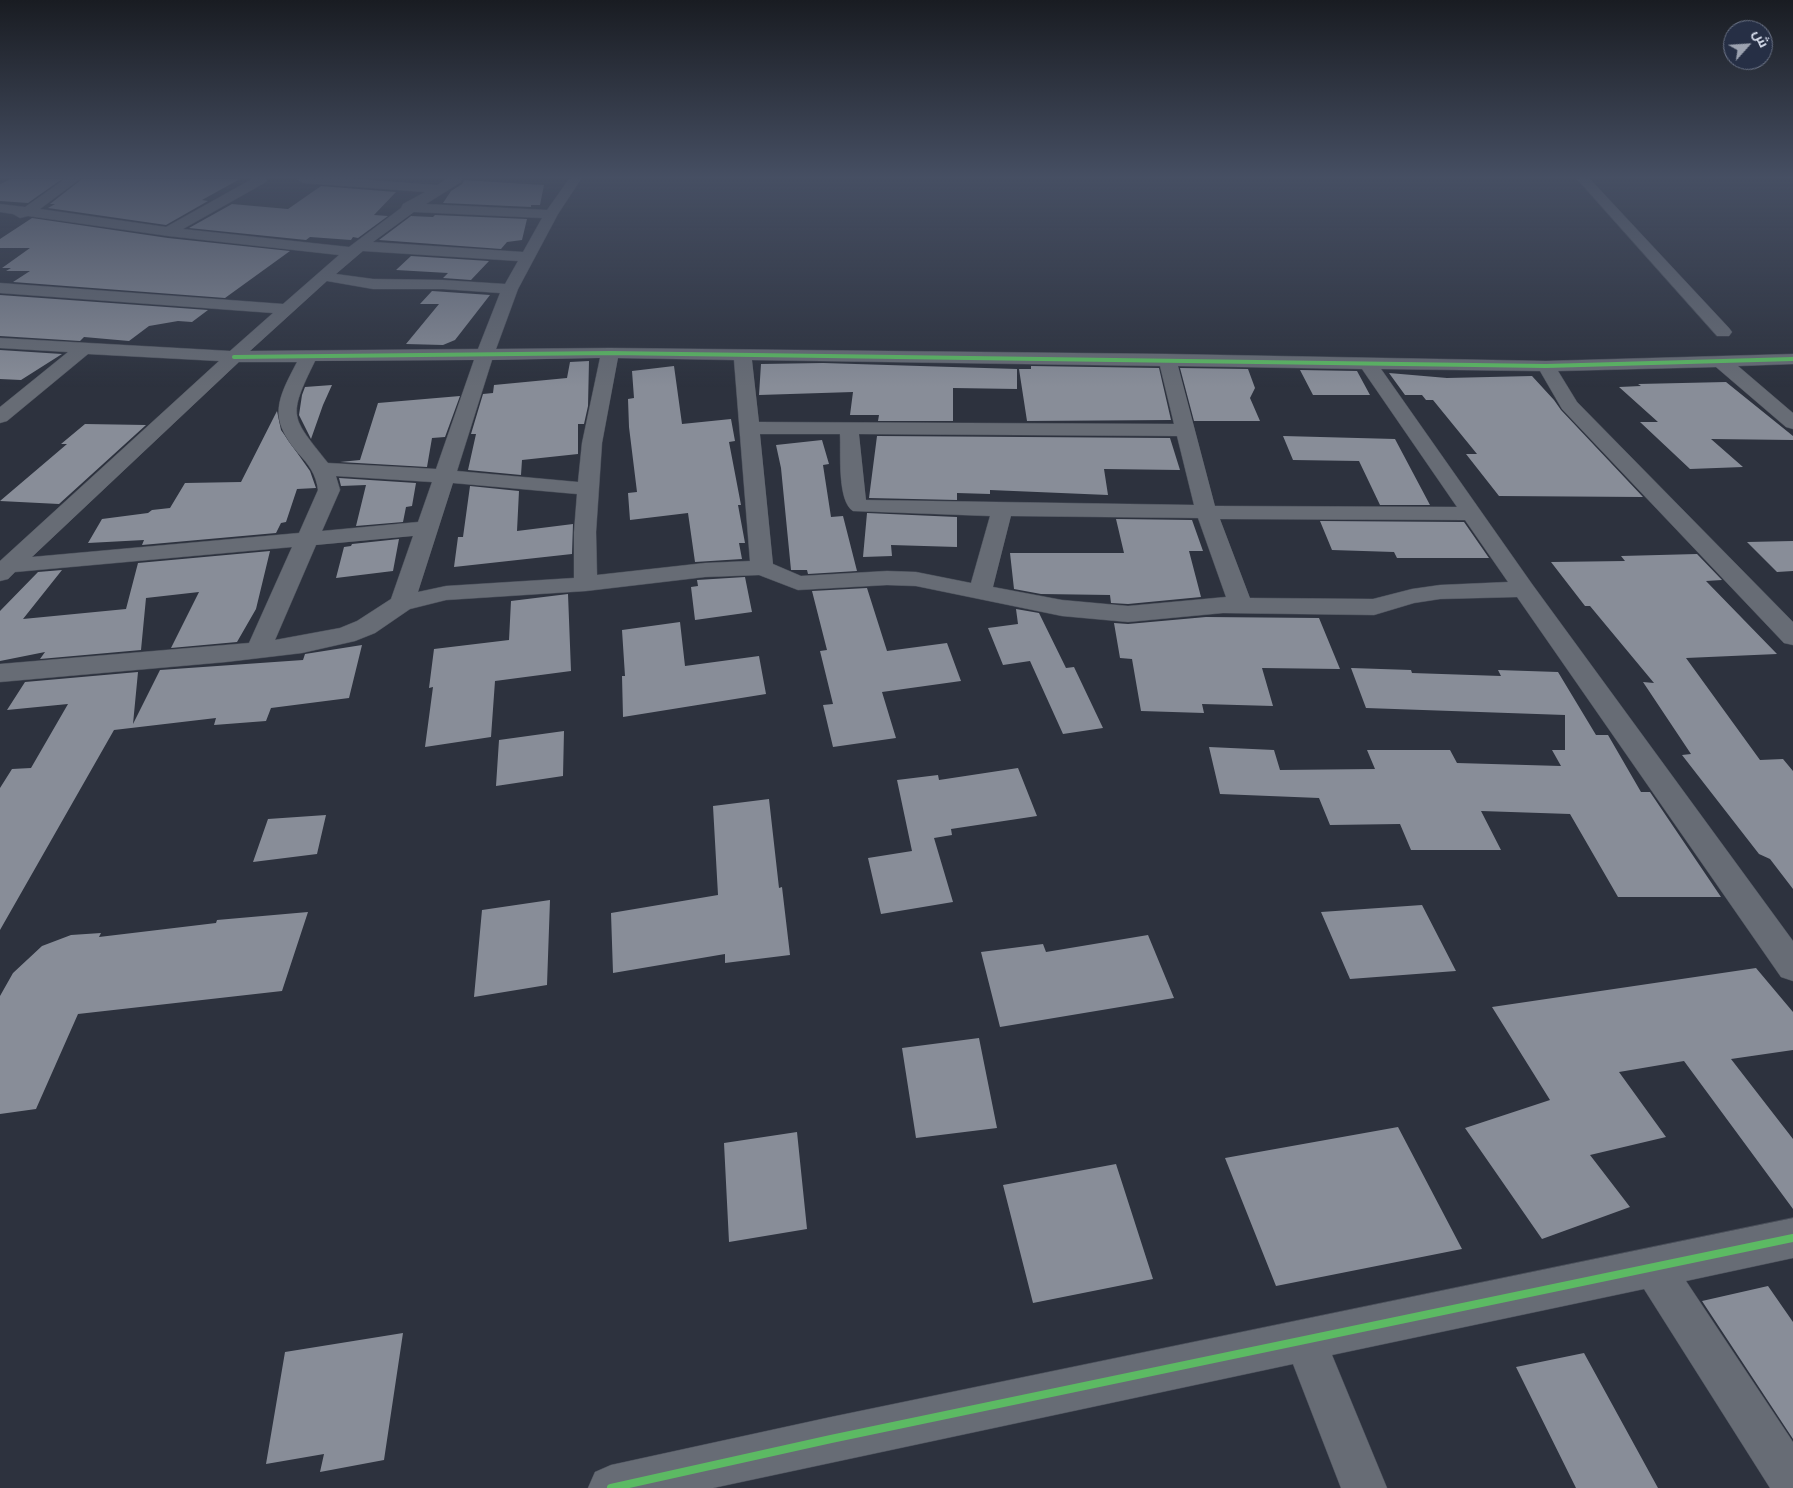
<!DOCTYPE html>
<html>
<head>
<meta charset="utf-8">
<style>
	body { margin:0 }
	#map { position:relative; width:1793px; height:1488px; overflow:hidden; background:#2d323e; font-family:"Nunito Sans",Cairo,sans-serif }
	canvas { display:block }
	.north { position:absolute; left:1723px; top:20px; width:50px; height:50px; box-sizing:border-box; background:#262f45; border:1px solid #6d7588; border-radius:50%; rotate:64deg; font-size:14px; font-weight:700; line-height:20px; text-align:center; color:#d8deed }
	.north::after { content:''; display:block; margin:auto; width:18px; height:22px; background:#9ca2b0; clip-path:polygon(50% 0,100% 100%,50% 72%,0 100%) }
</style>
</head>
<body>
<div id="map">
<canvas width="1793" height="1488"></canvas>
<div class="north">ش</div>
</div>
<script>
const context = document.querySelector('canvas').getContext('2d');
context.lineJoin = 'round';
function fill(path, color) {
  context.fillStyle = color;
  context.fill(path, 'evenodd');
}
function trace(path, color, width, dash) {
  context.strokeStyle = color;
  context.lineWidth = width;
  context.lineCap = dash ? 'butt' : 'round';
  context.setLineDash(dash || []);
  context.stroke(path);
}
fill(new Path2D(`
	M11 179H62L28 203 0 201V184Z
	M82 179H240L202 200 208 201 166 225 48 208 55 204H50Z
	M464 180 544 185 540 205H531V207L443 203 451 191 462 184Z
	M321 186 396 192 374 215 388 216 358 238 353 237 351 240 310 237 306 240 189 228 232 204 288 209Z
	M435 215 527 219 522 240 507 242 501 249 379 240 411 216 433 217Z
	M32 218 168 238 290 251 225 298 13 282 30 271H6L11 268H2L30 248H0V239Z
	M411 256 489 261 471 280 443 278 448 273 396 270Z
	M432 291 490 295 455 340 443 345 406 344 439 304H420Z
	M0 295 208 310 192 322 178 321 149 326 129 341 84 337 80 341 0 336Z
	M0 350 62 354 21 380 0 379Z
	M589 361 588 406 584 424H578V454L522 460 521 475 468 470 476 434H471L483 394 493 393 494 385 567 378 570 362Z
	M823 363 1017 369V389L953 388V421H878L879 415H850L853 392 759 395 761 364Z
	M674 366 682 424 731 419 735 441 729 442 741 505H738L745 543H739L742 559 695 562 688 513 630 520 628 493 637 492 629 427 628 399 634 398 632 371Z
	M1031 366 1159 368 1171 420 1027 421 1019 369H1031Z
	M1180 368 1248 369 1255 388 1250 398 1260 421H1194Z
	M1300 370 1357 371 1370 395H1313Z
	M1389 373 1447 378 1532 376 1554 400 1561 410 1643 497 1499 496 1466 454H1477L1433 400H1426L1422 395H1405Z
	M1726 382 1793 436V440L1711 439 1743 467 1690 469 1640 422H1658L1619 387 1641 386 1638 384Z
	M332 385 323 405 311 439 299 415 302 395 305 387Z
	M460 396 445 437 432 438 427 467 340 462 360 460 378 403Z
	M277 411 281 430 310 471 316 488 297 489 286 522 281 523 276 533 142 545 144 540 88 543 102 519 148 513 152 510 170 508 185 483 241 482Z
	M85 424 146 425 59 504 0 501 67 444H61Z
	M877 436 1170 438 1180 470 1104 469 1108 495 990 490V494L957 493V500L869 498Z
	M1283 436 1395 439 1430 505H1380L1359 461 1293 460Z
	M822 440 829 464 823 465 831 517 843 516 857 571 808 574 807 570H791L781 468 776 445Z
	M339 478 416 483 412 506 406 507 403 522 356 526 366 485 341 486Z
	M470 486 519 491 517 531 573 524 572 554 454 567 458 537H463Z
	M867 513 957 517V547L891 545 892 556 863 557Z
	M1116 519 1192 520 1203 551H1189L1201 597 1128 604 1111 603 1110 595 1041 594 1014 589 1010 553H1124Z
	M1320 521 1464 522 1489 558H1397L1394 552 1332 550Z
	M399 539 393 571 336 578 344 547 351 546 352 544Z
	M1793 541V571L1777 572 1747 542Z
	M270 551 256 609 237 642 171 648 199 592 146 598 141 650 40 659 45 652 0 661V611L38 572 62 570 23 619 126 609 138 563Z
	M1697 554 1722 580 1706 581 1777 654 1686 658 1760 760 1783 759 1793 771V889L1770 859 1759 854 1682 755 1691 754 1643 682 1654 683 1590 606H1585L1551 562 1625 561 1621 556Z
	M745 577 752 612 695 620 691 587 698 586 697 580Z
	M867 588 887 651 947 643 961 681 882 692 896 738 833 747 823 705 833 704 820 651 827 650 812 591Z
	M568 594 571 671 495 681 491 737 425 747 433 687 429 688 434 649 509 640 511 601Z
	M1016 609 1039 613 1066 668 1074 667 1103 728 1063 734 1030 661 1003 665 988 628 1018 624Z
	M1206 617 1319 618 1340 669 1262 668 1273 706 1202 704 1204 713 1141 711 1132 659 1120 658 1114 623 1128 624Z
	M680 622 685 666 759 656 766 694 623 717 622 676H625L622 630Z
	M362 645 349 698 271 708 266 721 214 725 216 718 114 730 0 930V788L12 769 31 768 68 704 7 710 25 682 138 672 133 724 160 670 303 660 305 654Z
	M1351 668 1411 670 1412 673 1501 676 1498 670 1558 672 1596 735H1608L1641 792H1650L1721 897H1618L1570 814 1481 811 1501 850H1411L1400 824 1330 825 1319 798 1220 794 1209 747 1274 750 1280 770 1375 769 1367 750H1450L1457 763 1561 766 1552 750H1565V715L1366 708Z
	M564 731 563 776 496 786 499 740Z
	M1018 768 1037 816 951 829 952 835 934 838 953 902 881 914 868 858 912 851 897 780 938 775 939 780Z
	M769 799 779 888 782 887 790 955 725 963V954L613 973 611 913 718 895 713 806Z
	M326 815 317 854 253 862 268 819Z
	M550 900 547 985 474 997 482 910Z
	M1422 905 1456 971 1350 979 1321 912Z
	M308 912 282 991 78 1014 36 1109 0 1114V996L13 973 42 946 71 935 101 933 99 937 216 923 217 920Z
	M1148 935 1174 998 1000 1027 981 952 1043 944 1046 952Z
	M1756 968 1793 1012V1050L1731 1059 1793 1139V1209L1684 1061 1619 1072 1666 1137 1590 1155 1630 1207 1542 1239 1465 1128 1550 1100 1492 1007Z
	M979 1038 997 1128 916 1138 902 1048Z
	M1398 1127 1462 1249 1276 1286 1225 1158Z
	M797 1132 807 1229 729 1242 724 1143Z
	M1116 1164 1153 1279 1033 1303 1003 1185Z
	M1768 1286 1793 1322V1439L1702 1301Z
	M403 1333 384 1460 320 1472 324 1454 266 1464 285 1352Z
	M1584 1353 1658 1488H1576L1516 1367Z`), '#888d98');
const minor = new Path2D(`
	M65 179H80L40 209 166 227 252 179H267L266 182 183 229 349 247 401 208 403 204 425 192 303 183 297 179H352L437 185 447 179H462L461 182 426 204 547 210 569 179H581L558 214 518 289 496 349 610 348 1167 354 1546 361 1793 354V364L1738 366 1793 413V429L1786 427 1716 367 1558 371 1577 402 1793 622V645L1784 643 1562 409 1540 371 1381 369 1532 584 1793 941V981L1781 977 1517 597 1440 599 1414 603 1374 615 1223 613 1128 622 1062 616 916 586 887 585 798 590 759 575 705 577 586 591 446 600 410 609 375 633 355 641 302 653 226 662 0 682V664L249 643 292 547 15 572 8 579 0 581V561L219 361 88 354 7 421 0 423V407L68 352 0 348V338L230 351 273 313 0 293V283L283 304 339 255 168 236 28 216 20 218 13 214 0 212V204L25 207ZM414 212 542 218 523 252 373 242ZM363 251 518 261 505 284 443 280 373 279 336 274ZM327 281 373 289H443L500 293 478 349 250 351ZM600 358 582 443 578 482 457 471 492 360ZM618 358 734 360 750 561 705 563 597 575 596 532 602 443ZM474 360 436 469 328 463C291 416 287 418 315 361ZM752 360 1160 366 1174 424 759 422ZM239 362H297C277 400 268 418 298 453 309 465 316 474 318 490L299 533 32 557ZM1178 366 1362 369 1457 507 1215 506ZM760 434H840C841 453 837 501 853 511L990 516 971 583 916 572 887 571 801 576 773 564ZM859 434 1177 436 1194 505 866 500ZM336 476 432 482 418 522 322 531 340 490ZM453 483 577 494 574 532V578L446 586 418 592ZM1011 516 1198 518 1226 597 1128 606 1062 600 993 587ZM1220 519 1465 520 1508 582 1440 585 1412 589 1373 599 1250 598ZM413 536 391 599 357 621 340 628 275 640 316 545Z
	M1577 179H1590L1729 328 1732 332 1729 336H1717Z
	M1793 1218V1258L1686 1281 1793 1442V1488H1770L1644 1289 1332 1355 1387 1488H1341L1293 1364 713 1488H588L595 1472 611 1465 831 1417Z`);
trace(minor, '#494e59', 1);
fill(minor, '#676c75');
trace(new Path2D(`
	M234 357 610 353 1546 366 1793 359`), '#5cba63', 4);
trace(new Path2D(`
	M611 1488 831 1439 1793 1238`), '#5cba63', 8);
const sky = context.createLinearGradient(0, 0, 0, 387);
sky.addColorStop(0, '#191c22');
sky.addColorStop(0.46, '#464f63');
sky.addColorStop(1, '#464f6300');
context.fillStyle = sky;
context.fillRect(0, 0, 1793, 387);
</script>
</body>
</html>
